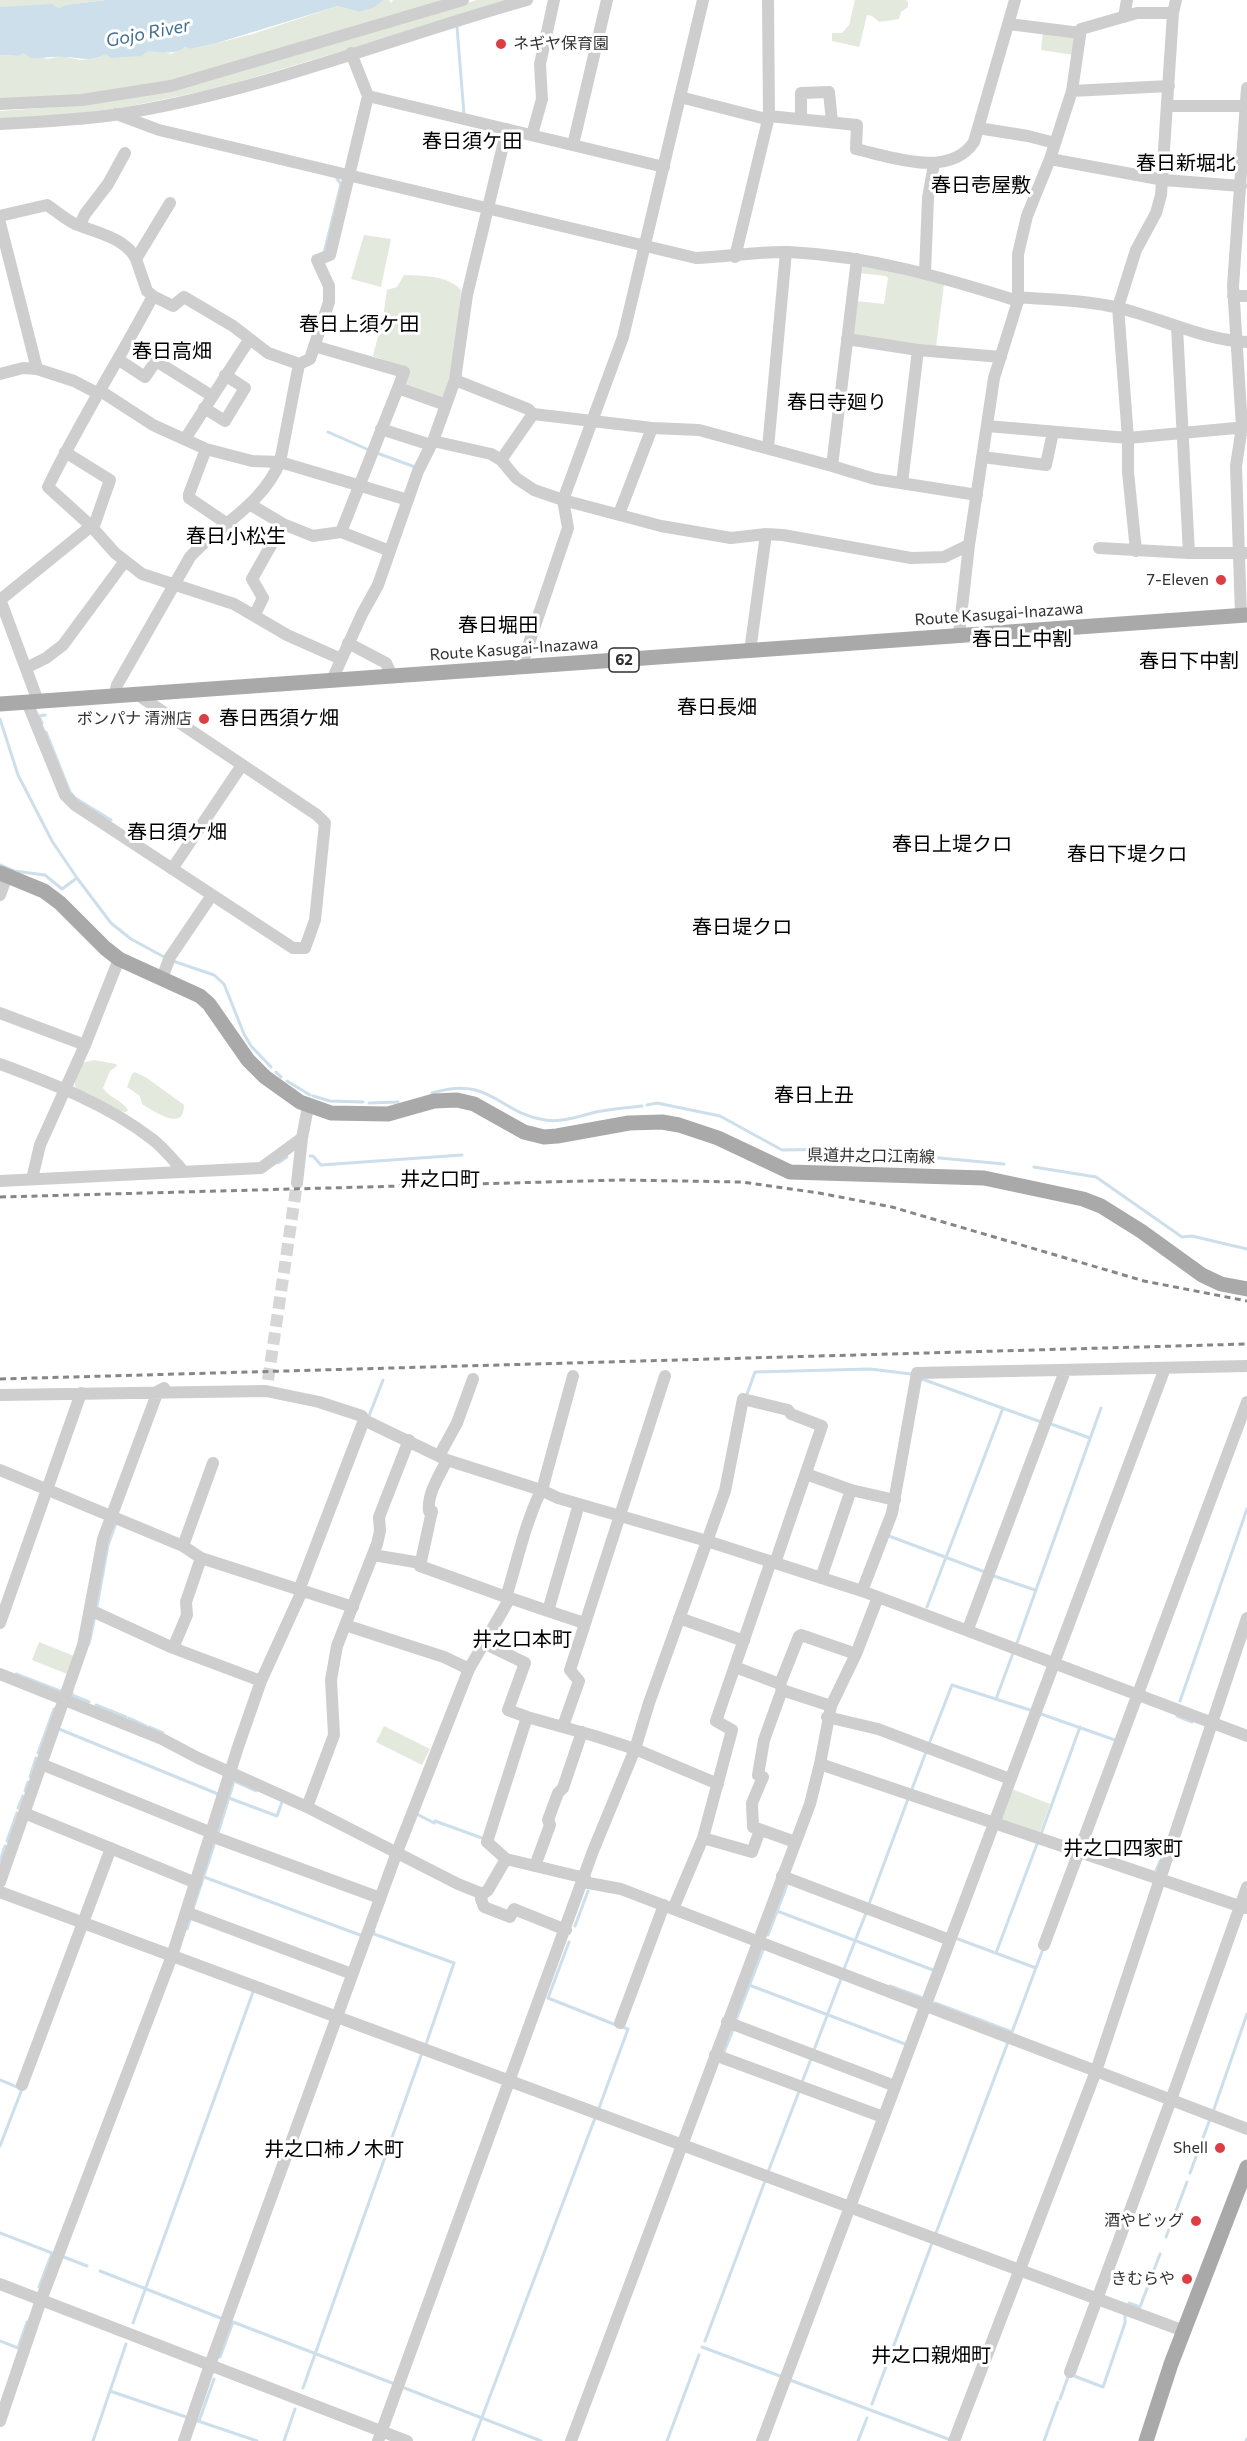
<!DOCTYPE html>
<html>
<head>
<meta charset="utf-8">
<style>
	body { margin:0 }
	canvas { display:block; background:#fff }
</style>
</head>
<body>
<canvas width="1247" height="2441"></canvas>
<script>
const context = document.querySelector('canvas').getContext('2d');
context.lineJoin = 'round';
function fill(path, color) {
  context.fillStyle = color;
  context.fill(path, 'evenodd');
}
function trace(path, color, width, dash) {
  context.strokeStyle = color;
  context.lineWidth = width;
  context.lineCap = dash ? 'butt' : 'round';
  context.setLineDash(dash || []);
  context.stroke(path);
}
function drawText(font, color, halo, rows, align = 'center') {
  context.font = font + ' Commissioner,"Noto Sans JP",sans-serif';
  context.lineWidth = 6;
  context.setLineDash([]);
  context.textBaseline = 'middle';
  context.strokeStyle = halo;
  context.fillStyle = color;
  for (const [text, x, y, turn = 0] of rows) {
    context.save();
    context.translate(x, y);
    context.rotate((+turn || 0) * Math.PI / 180);
    context.textAlign = isNaN(turn) ? turn : align;
    if (halo) context.strokeText(text, 0, 0);
    context.fillText(text, 0, 0);
    context.restore();
  }
}
fill(new Path2D(`
	M0 0H106L65 5 59 8C39 2 20 10 0 7Z
	M383 0H389L391 3 393 0H447L172 81 82 96 0 101V55L19 56 23 53 47 59 62 56 80 60 99 58 106 54 161 51 171 54 185 47 190 49 217 43 249 35 338 6 359 12Z
	M477 0H512L219 88 92 114 0 120V111L82 105 171 90Z
	M855 0H906L908 2V7L901 12 899 19 879 22 872 16 867 15 860 44 859 47 832 41V33H842L849 25Z
	M1043 31 1074 35V55L1041 50Z
	M364 235 391 239 381 287 351 279Z
	M864 265 944 284 936 347 856 338 852 332 856 301 884 304 888 278 886 276 859 273 860 267Z
	M404 275C424 276 447 275 461 290 459 311 454 389 440 400L404 384 406 368 373 356 383 317 387 290 397 287Z
	M94 1060 116 1064 117 1066 110 1071 103 1088C109 1098 122 1100 128 1110L126 1112 115 1111 75 1087V1082L82 1063Z
	M135 1072 147 1078 184 1105C184 1133 154 1111 142 1104L140 1096 127 1087 132 1074Z
	M39 1642 74 1656 67 1674 32 1660Z
	M384 1726 430 1749 422 1765 376 1742Z
	M1012 1789 1050 1804 1039 1834 1003 1822 1001 1818Z`), '#e3e9dd');
fill(new Path2D(`
	M106 0H383L375 7 359 12 338 6 217 43 190 49 185 47C174 56 160 51 146 52L142 56 111 58 106 54C92 63 79 57 64 57 52 56 41 59 30 58L23 53 19 56 0 55V7L52 4 59 8 65 5Z`), '#cddfeb');
trace(new Path2D(`
	M457 27 464 114
	M324 253 341 184 337 179
	M328 432 369 450
	M377 453 415 467
	M0 719 18 775 52 841 77 878 111 923 131 939 166 958
	M42 723 39 716 45 715
	M46 732 70 792 75 798 111 820
	M0 865 14 871 45 875 62 889 77 878
	M173 961 214 975 224 984 244 1034 251 1046 271 1067
	M276 1072 281 1077
	M287 1081 310 1095
	M432 1093C491 1075 498 1113 545 1120 561 1123 580 1116 596 1112 611 1109 627 1108 642 1106
	M313 1096 330 1101 363 1102
	M369 1103 398 1102
	M647 1105 657 1103 720 1116 782 1150 843 1149 1004 1164
	M310 1156H313L321 1165 462 1155
	M278 1163 287 1157
	M1034 1167 1096 1177 1182 1237 1192 1236 1247 1249
	M922 1379 1041 1422
	M746 1397 755 1372 870 1369 911 1374
	M369 1416 383 1380
	M1051 1424 1090 1438
	M889 1536 985 1572
	M994 1576 1035 1590
	M97 1606 108 1545 116 1523
	M927 1607 1003 1408
	M1017 1643 1101 1408
	M89 1644 95 1616
	M16 1674 60 1691
	M72 1692V1695L89 1702
	M996 1699 1013 1653
	M1180 1701 1247 1509
	M96 1705 126 1717
	M1041 1714 1115 1740
	M1177 1716 1192 1722
	M129 1718 146 1726
	M149 1727 163 1733
	M59 1729 218 1794
	M929 1744 952 1685 1030 1710
	M38 1753 54 1709
	M30 1777 36 1758
	M912 1789 926 1752
	M25 1791 28 1782
	M229 1798 277 1816 282 1802
	M18 1808 23 1796
	M417 1814 434 1823 435 1821 482 1838
	M218 1833 234 1781 256 1791
	M1041 1834 1080 1727
	M7 1841 17 1813
	M0 1861 5 1846
	M1156 1870 1160 1861
	M204 1877 360 1935
	M869 1904 908 1799
	M193 1909 214 1845
	M777 1911 933 1970
	M575 1926 588 1891
	M187 1929 190 1920
	M374 1931V1934L454 1963 426 2044
	M768 1935 787 1885
	M958 1939 1036 1968
	M569 1942 548 1998 616 2025
	M996 1953 1037 1844
	M844 1969 866 1913
	M749 1985 905 2044
	M890 1986 923 1998
	M935 2003 1012 2032
	M736 2020 763 1950
	M1012 2032 1043 1949
	M814 2050 841 1979
	M724 2052 733 2030
	M0 2080 22 2089 0 2146
	M802 2082 811 2059
	M599 2108 628 2029 622 2027
	M1214 2109 1247 2014
	M768 2172 800 2089
	M1190 2173 1210 2119
	M0 2233 52 2253 39 2287
	M936 2233 1008 2042
	M1166 2237 1187 2182
	M64 2257 87 2266
	M100 2271 223 2319
	M1129 2303 1140 2307 1160 2254
	M133 2323 253 1992
	M0 2341 18 2348 27 2322
	M705 2341 765 2181
	M702 2347 780 2376
	M220 2357 233 2322 392 2383
	M790 2380 948 2439
	M303 2388 422 2053
	M401 2389 402 2387 541 2441
	M110 2391 186 2417
	M1060 2399 1069 2374 1103 2387 1125 2323V2315
	M872 2404 932 2243
	M198 2421 257 2441
	M199 2421 214 2379
	M93 2441 126 2344
	M284 2441 295 2409
	M473 2441 595 2118
	M667 2441 699 2355
	M858 2441 867 2418
	M1044 2441 1058 2402
	M1246 2441 1247 2439`), '#cddfeb', 3);
trace(new Path2D(`
	M268 1380 297 1183`), '#d6d6d6', 12, [12, 6]);
trace(new Path2D(`
	M1124 17 1127 0
	M1009 24 1080 33
	M1072 91 1169 86
	M368 96 664 167
	M680 97 762 118 769 116 857 125 856 149C891 157 949 179 974 142L1015 0
	M0 104 82 100 171 86 463 0
	M1168 106H1245
	M116 114 159 130 696 258C726 257 759 251 789 252 869 256 942 277 1018 301
	M801 119V93L829 92 832 122
	M0 124C38 122 76 120 114 115 254 94 391 38 527 0
	M978 128 1028 136 1055 143
	M532 135 542 99 540 64 554 0
	M573 145 607 0
	M1050 159 1164 180 1241 186
	M170 203 136 259 147 291 153 296C119 360 80 421 48 487L91 526 115 553 142 574 234 604 287 635 341 659
	M0 216 47 205C56 211 65 219 75 224 95 232 126 238 136 259
	M0 223 37 369 74 381 97 393
	M80 225 85 214 108 184 125 153
	M735 257 769 116 768 0
	M925 272 928 198 934 164
	M153 296 173 306 184 297 233 326 268 353 299 364
	M1233 296H1247
	M1018 297C1051 300 1087 300 1119 308 1161 318 1203 340 1247 342
	M1177 327 1189 553
	M847 339 918 350 1001 357
	M314 346 404 372 398 388 446 405
	M119 360 145 377 156 361 212 396
	M0 374 23 368 37 369
	M455 380 528 409 533 414 652 428 699 430 832 466 857 259
	M99 390 153 425 206 449 252 461 280 462 408 500
	M204 408 225 421 245 388 225 375
	M987 426 1128 438 1247 427
	M381 429 431 445
	M185 439 249 340
	M433 441 455 380 467 295 507 129
	M768 448 786 252
	M206 449 189 494V498L226 523
	M982 457 1046 465 1053 432
	M501 460 533 414
	M832 466 875 479 977 495
	M902 483 918 350
	M251 505 283 524 313 536 341 532 390 551
	M619 514 652 428
	M341 532 398 388
	M1099 548 1189 553H1247
	M1136 551 1128 472V438L1118 307 1136 250 1156 213 1161 195 1173 13 1176 0
	M0 599 38 701
	M0 600 95 523 110 480 65 452
	M1241 615 1236 466 1242 427 1233 286 1247 88
	M254 616 263 598 252 579 283 524
	M959 634 969 545 994 378 1018 301V254L1027 216 1050 159 1072 91 1081 29 1137 13H1173
	M348 643 386 663 392 676
	M750 651 766 534
	M521 667 568 528 563 500 623 337 703 0
	M26 668 46 658 63 645 125 561
	M332 680 362 614 378 585 418 471 433 441 491 454 501 460 516 478 534 490 563 500 661 526 731 538 766 534 783 535 911 558 944 557 969 545
	M114 696 117 685 190 557C221 523 261 506 280 462L299 364 310 359 329 302V286L317 260 330 255 368 96 351 53
	M27 702 65 795 75 805 293 948H305L315 920 325 823 317 815 138 695
	M172 869 242 765
	M0 895 7 876
	M162 978 170 957 212 895
	M0 1013 85 1045
	M0 1064C53 1084 107 1104 152 1139 164 1148 174 1161 184 1172
	M32 1179 40 1145 85 1045 119 959
	M0 1181 261 1168 302 1138
	M297 1183 302 1138 308 1107
	M0 1395 266 1391 319 1402 362 1416 364 1420 447 1460 541 1490 558 1498 707 1541 862 1591 1247 1736
	M439 1456 457 1423 473 1379
	M447 1460C440 1475 427 1493 429 1511H432L420 1566 506 1597
	M0 1470 183 1546 201 1558 353 1607
	M806 1474 851 1490 821 1578
	M542 1490 573 1376
	M851 1490 895 1500
	M183 1546 213 1463
	M373 1555 421 1563
	M299 1590 364 1420
	M862 1591 892 1513 917 1373 1247 1366
	M510 1598 548 1611 579 1504
	M90 1610 173 1648 261 1681
	M548 1611 584 1623
	M679 1618 744 1641
	M0 1623 81 1393
	M345 1625 444 1657 469 1669
	M968 1629 1065 1371
	M484 1643 525 1663 508 1710 527 1717
	M173 1648 187 1615 186 1602 201 1558
	M735 1667 780 1684 782 1690 831 1706
	M0 1674 162 1739 198 1758 307 1807 458 1884 483 1894 488 1890 506 1859
	M780 1684 799 1636 801 1635 856 1654
	M782 1690 764 1740 758 1775 763 1777 752 1803 753 1827 795 1842
	M827 1717 878 1729 1010 1779
	M563 1726 579 1681 570 1670 665 1376
	M41 1764 212 1833
	M820 1764 1245 1908
	M307 1807 334 1735 331 1680 337 1646 377 1544 380 1531 379 1517 409 1440
	M24 1813 196 1883
	M211 1836 380 1898
	M703 1838 752 1852 760 1830
	M535 1866 550 1825 548 1820 558 1793 563 1788 582 1732
	M782 1876 950 1940
	M585 1878 506 1859 487 1842 527 1717 595 1736 635 1749 718 1784
	M0 1882 83 1645 103 1539 158 1391 164 1388
	M583 1882 621 1889 1247 2129
	M0 1892 1184 2331
	M483 1894 481 1899 484 1907 510 1917 514 1909 566 1930
	M673 1909 703 1838 732 1730 716 1721 771 1561
	M186 1912 352 1974
	M1044 1945 1247 1402
	M727 2022 895 2086
	M620 2023 664 1905
	M715 2055 883 2117
	M22 2085 111 1848
	M0 2284 407 2441
	M1070 2372 1171 2100 1247 1887
	M0 2421 41 2300 172 1956 238 1747 261 1681 302 1591
	M184 2441 210 2365 397 1852 428 1773 469 1669 510 1598 506 1597C518 1559 524 1527 541 1490
	M378 2441 593 1851 635 1749 649 1703 725 1491 743 1399 788 1410 791 1414 822 1426 775 1563
	M571 2441 810 1804 820 1764 831 1706 856 1654 878 1597
	M762 2441 1165 1368
	M954 2441 1096 2071 1247 1618`), '#cecece', 12);
trace(new Path2D(`
	M0 704 1247 615
	M0 873 44 891 60 903 105 948 119 959 200 996 209 1004 248 1060 265 1077 300 1102 331 1113 388 1114 434 1101 457 1100 474 1104 524 1132 544 1137 557 1136 629 1123 662 1122 679 1125 718 1138 790 1172 984 1178 1083 1199 1101 1206 1141 1231 1202 1275 1221 1284 1247 1289
	M1146 2441 1171 2364 1247 2167`), '#a9a9a9', 15);
trace(new Path2D(`
	M0 1197 620 1180 742 1182 819 1193 892 1207 1144 1281 1247 1301
	M0 1379 1247 1344`), '#868686', 3, [6, 4.5]);
for (const [x, y, r, color] of [
	[501,44,6,"#dc3e46"],
	[1221,580,6,"#dc3e46"],
	[204,719,6,"#dc3e46"],
	[1220,2148,6,"#dc3e46"],
	[1196,2221,6,"#dc3e46"],
	[1187,2279,6,"#dc3e46"]
]) {
  const dot = new Path2D();
  dot.arc(x, y, r, 0, 2 * Math.PI);
  context.fillStyle = color;
  context.fill(dot);
  trace(dot, '#fff', 2);
}
for (const [x, y, w] of [
	[624,660,30]
]) {
  const box = new Path2D();
  box.roundRect(x - w / 2, y - 12, w, 24, 4.5);
  context.fillStyle = '#fff';
  context.fill(box);
  trace(box, '#313131', 1.5);
}
drawText('bold 15px', '#313131', null, [
	["62",624,660]
]);
drawText('16px', '#313131', '#fff', [
	["ネギヤ保育園",513,44,"left"],
	["7-Eleven",1209,580],
	["ボンパナ 清洲店",192,719],
	["Shell",1208,2148],
	["酒やビッグ",1184,2221],
	["きむらや",1175,2279]
], 'right');
drawText('16px', '#313131', '#fff', [
	["Route Kasugai-Inazawa",999,614,-4],
	["Route Kasugai-Inazawa",514,649,-4],
	["県道井之口江南線",871,1156,1]
]);
drawText('italic 18px', '#426f8f', '#fff', [
	["Gojo River",148,33,-11]
]);
drawText('20px', '#000', '#fff', [
	["春日須ケ田",472,141],
	["春日新堀北",1186,163],
	["春日壱屋敷",981,185],
	["春日上須ケ田",359,324],
	["春日高畑",172,351],
	["春日寺廻り",837,402],
	["春日小松生",236,536],
	["春日堀田",498,625],
	["春日上中割",1022,639],
	["春日下中割",1189,661],
	["春日長畑",717,707],
	["春日西須ケ畑",279,718],
	["春日須ケ畑",177,832],
	["春日上堤クロ",952,844],
	["春日下堤クロ",1127,854],
	["春日堤クロ",742,927],
	["春日上丑",814,1095],
	["井之口町",440,1179],
	["井之口本町",522,1639],
	["井之口四家町",1123,1848],
	["井之口柿ノ木町",334,2149],
	["井之口親畑町",931,2355]
]);
</script>
</body>
</html>
